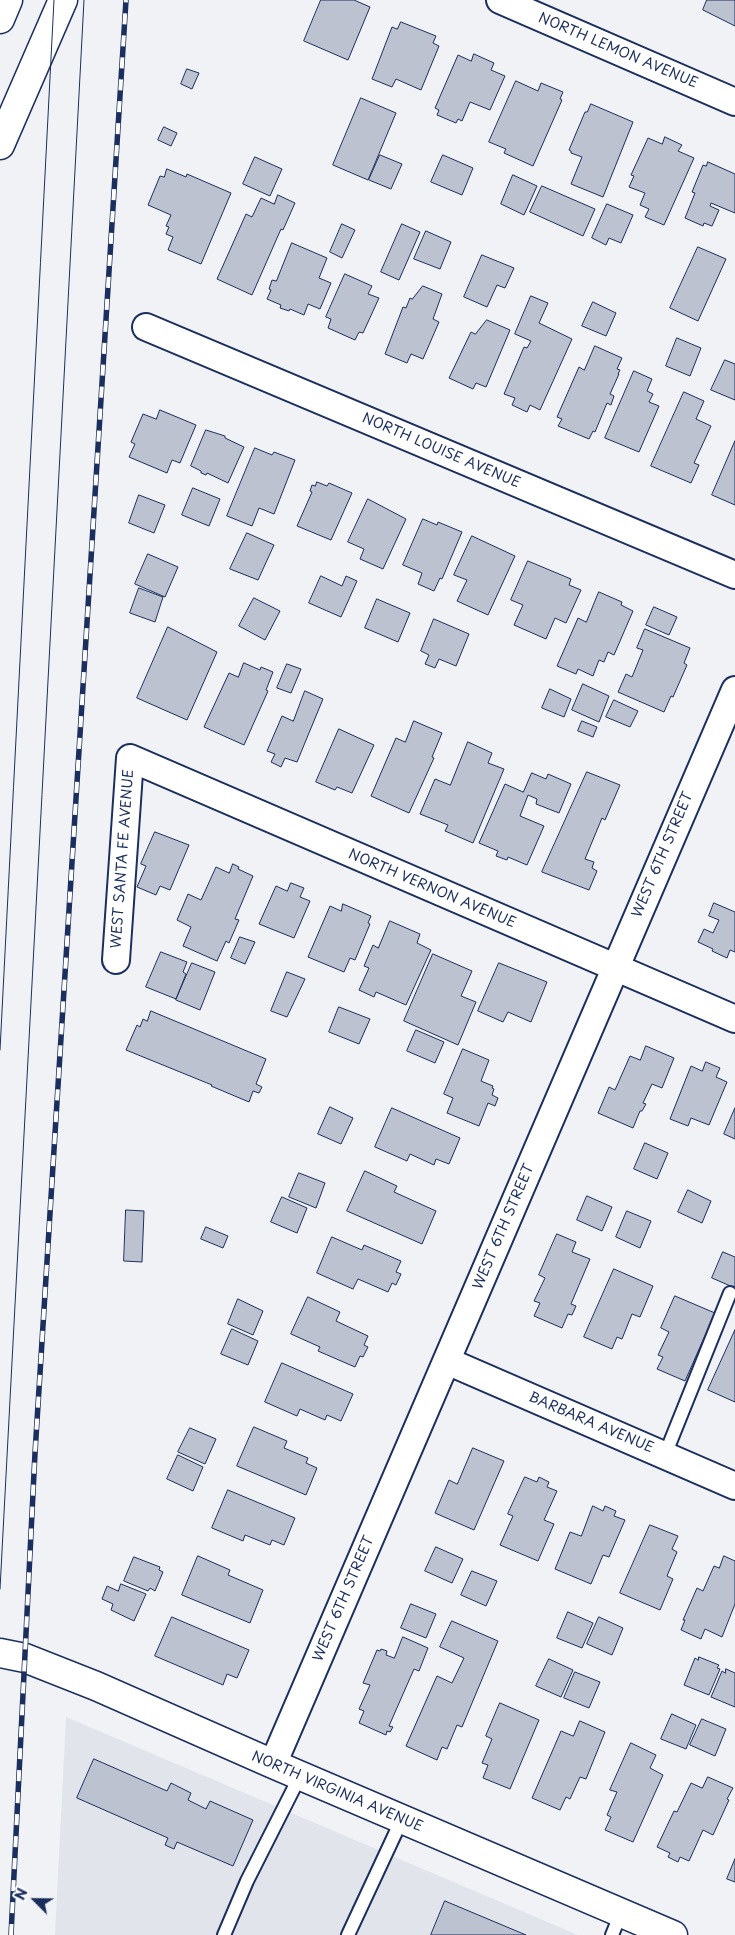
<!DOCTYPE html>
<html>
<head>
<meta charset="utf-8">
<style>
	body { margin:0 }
	#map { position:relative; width:735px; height:1935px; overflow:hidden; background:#f1f2f5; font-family:"Playpen Sans",sans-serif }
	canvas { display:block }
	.north { position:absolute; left:10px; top:1875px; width:50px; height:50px; -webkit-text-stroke:4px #fff; paint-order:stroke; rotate:293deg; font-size:14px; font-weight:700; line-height:20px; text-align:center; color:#1b2f5e }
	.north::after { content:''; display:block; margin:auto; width:18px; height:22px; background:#1b2f5e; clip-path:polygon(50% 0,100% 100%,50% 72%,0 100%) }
</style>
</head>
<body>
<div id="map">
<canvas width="735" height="1935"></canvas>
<div class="north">N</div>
</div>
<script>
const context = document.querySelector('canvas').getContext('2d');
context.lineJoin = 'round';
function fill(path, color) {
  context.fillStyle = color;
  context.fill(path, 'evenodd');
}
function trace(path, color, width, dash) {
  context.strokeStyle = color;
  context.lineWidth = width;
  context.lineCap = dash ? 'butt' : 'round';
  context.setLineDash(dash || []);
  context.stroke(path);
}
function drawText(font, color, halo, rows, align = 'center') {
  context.font = font + ' "Playpen Sans",sans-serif';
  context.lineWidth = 4;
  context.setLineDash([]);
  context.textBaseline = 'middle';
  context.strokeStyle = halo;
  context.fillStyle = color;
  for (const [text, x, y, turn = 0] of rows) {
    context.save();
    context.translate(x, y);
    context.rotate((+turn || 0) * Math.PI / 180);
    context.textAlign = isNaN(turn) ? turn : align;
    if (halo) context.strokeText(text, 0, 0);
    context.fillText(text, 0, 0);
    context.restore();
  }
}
fill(new Path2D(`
	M66 1717 578 1935H55Z`), '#e1e4ea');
const building = new Path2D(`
	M321 0H354L370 7 348 60 304 41Z
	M707 0H735V26L703 10Z
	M401 22 436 36 433 43 439 46 421 90 396 79 392 87 372 79 392 27 397 29Z
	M474 54 494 63 491 70 505 76 490 110 470 102 462 121 458 119 456 123 437 115 439 110 435 108 458 55 471 61Z
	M187 69 199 73 192 89 181 84Z
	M516 81 538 91 541 83 563 92 560 99 562 100 533 166 504 153 506 149 489 142Z
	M361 98 396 113 368 180 333 165Z
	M591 104 633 122 603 197 571 184 582 157 571 153V151L569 150 585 112H587Z
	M164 127 177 133 171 146 158 140Z
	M665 137 682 145 678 151 694 158 664 225 645 217 649 209 640 205 645 193 629 187 634 176 631 175 648 138 662 144Z
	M380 155 402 164 391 189 369 180Z
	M443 155 473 168 462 195 431 182Z
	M255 157 282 169 270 196 243 184Z
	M708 162 735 174V213L711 203 710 206 719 210 712 226 704 223 703 226 685 218 695 193 692 192 703 165 706 166Z
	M167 169 186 177 187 174 231 193 201 264 168 250 173 237 166 234 169 227 166 226 171 215 148 205 160 176 164 177Z
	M513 175 537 186 524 215 501 204Z
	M542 186 595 209 583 236 530 212Z
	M278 195 295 203 283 230 281 229 252 295 217 279 246 214 252 217 261 198 274 204Z
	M607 204 633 215 621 243 609 238 606 245 592 238Z
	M342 224 355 230 342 258 330 252Z
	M402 224 420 232 399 280 381 272Z
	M426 231 451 242 440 269 414 259Z
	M292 243 327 258 319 278 331 283 320 309 308 304 304 315 290 309 289 311 280 308 281 305 267 299 271 290 269 289 272 280 276 281Z
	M698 247 726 259 698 321 670 308Z
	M482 255 514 268 505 288 497 285 487 307 464 297Z
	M345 274 372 286 368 294 379 298 363 333 359 332 355 340 328 328 331 319 326 317Z
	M423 286 442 294 433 319 439 322 423 359 411 354 407 363 385 354 403 307 406 308 410 298 412 299Z
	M531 296 548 303 539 323 572 339 540 410 530 405 527 412 512 405 515 398 504 394 524 347 527 348 531 341 515 334Z
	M593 302 616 313 606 336 582 326Z
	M487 320 510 330 486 387 476 383 473 389 449 378 471 332 475 334Z
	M677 338 701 348 690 376 666 366Z
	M595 346 622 358 617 369 620 370 618 374H619L610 394 614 396 611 405 607 403 595 432 593 431 589 439 558 426 562 419 557 417 579 367 584 370Z
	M725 360 735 364V400L711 390Z
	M634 371 652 379 647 391 653 394 649 402 659 406 639 452 605 438Z
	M684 392 704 401 696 419 711 426 694 463 699 465 691 483 651 466Z
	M160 410 196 425 180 463 172 460 167 473 129 457 135 444 131 442 143 414 156 419Z
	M206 430 225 436V438L244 447 228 483 207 473 206 475 201 473V471L191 466Z
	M735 441V505L712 495Z
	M255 448 272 455 274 452 295 460 274 514 259 508 252 526 227 516Z
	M317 482 327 486 329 483 352 493 331 540 297 526 312 492 310 491 312 485 315 486Z
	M193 488 220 499 209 526 182 515Z
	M139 495 165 505 154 533 129 523Z
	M368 499 406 519 383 569 360 559 364 549 348 542Z
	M423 519 437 525 438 522 462 532 442 579 440 578 434 591 418 584 422 573 403 565Z
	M247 533 274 545 258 580 230 569Z
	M472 536 515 556 488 615 457 601 467 580 454 575Z
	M148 554 178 567 165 597 135 584Z
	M528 561 571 579 569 585 581 590 566 623 555 618 546 639 514 625 523 605 511 600Z
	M321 576 342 586 346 576 357 581 341 617 309 603Z
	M139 588 163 597 155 622 130 613Z
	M599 592 622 602 621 605 633 611 614 655 608 652 604 662 599 660 593 676 578 669 576 674 557 666 578 618 586 622Z
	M254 598 280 611 265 640 239 626Z
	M377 599 410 613 398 642 365 628Z
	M654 607 677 617 669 635 646 625Z
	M434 619 469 634 456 666 439 659 435 668 425 664 429 655 421 651Z
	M168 627 217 652 187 720 137 698Z
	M645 629 690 648 684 663 687 665 673 697 671 696 664 712 618 692 626 674 632 677 643 650 637 648Z
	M244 663 260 670 261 667 273 672 266 690 268 691 244 745 204 727 229 673 238 677Z
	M287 664 301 669 291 693 277 688Z
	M583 684 609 696 599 722 572 710Z
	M550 689 571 699 564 717 542 708Z
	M305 691 323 699 297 762 285 758 281 767 271 762 275 754 267 751 282 716 293 721Z
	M614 700 638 711 630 727 606 717Z
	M414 721 442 733 432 757 434 758 409 813 371 796 396 738 405 742Z
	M582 721 597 727 593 737 578 731Z
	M339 729 374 745 352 793 337 787 335 790 316 782Z
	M468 742 492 753 488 763 504 769 473 843 445 831 448 825 420 814 435 779 450 785Z
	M587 772 620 785 605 820 602 818 585 859 594 862 592 868 597 871 589 890 542 872Z
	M532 773 546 779 548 774 571 784 559 813 536 804 537 799 528 795 520 816 544 826 527 865 508 857 507 860 496 856 498 851 479 843 505 784 523 792Z
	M155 832 189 845 170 890 160 886 156 895 137 887 146 866 141 864Z
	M233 864 239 867 238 869 253 876 235 919 239 920 229 943 226 941 217 961 183 946 191 927 177 920 188 894 201 900 216 867 229 873Z
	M291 883 304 888 300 897 310 901 294 938 259 924 276 886 287 891Z
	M714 903 735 912V952L730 950 727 958 712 951 713 949 698 942 704 929 713 933 719 920 709 916Z
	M343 904 371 916 368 923 370 924 355 960 350 958 344 972 308 957 330 906 341 911Z
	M390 921 420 934 417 943 431 950 406 1005 376 992 374 997 359 990 369 968 364 966 373 945 378 948Z
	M240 937 255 942 245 964 231 958Z
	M161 952 187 962 183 972 186 974 176 999 146 987Z
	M433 954 472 971 461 996 476 1002 458 1045 404 1021Z
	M192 963 215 972 200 1010 176 1000Z
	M499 963 547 982 531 1022 508 1012 503 1022 478 1011Z
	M287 972 305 979 287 1017 271 1011Z
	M339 1007 370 1019 359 1044 329 1032Z
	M151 1011 266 1059 256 1084 262 1087 259 1093 253 1091 249 1102 211 1086 212 1085 126 1050 137 1025 140 1027 143 1019 147 1021Z
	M416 1030 444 1042 435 1063 407 1051Z
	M646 1046 674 1058 662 1088 652 1084 643 1103 646 1104 642 1111H640L633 1128 598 1113 609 1087 615 1090 630 1056 640 1060Z
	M463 1049 489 1060 481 1081 493 1086 492 1088 494 1089 492 1095 498 1098 495 1106 488 1103 479 1126 447 1113 453 1098 444 1094Z
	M706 1062 720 1068 716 1077 727 1082 709 1125 691 1118 688 1126 670 1119 691 1066 702 1071Z
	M330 1107 353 1118 341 1144 318 1134Z
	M392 1108 460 1138 449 1164 436 1159 434 1165 410 1154 407 1161 375 1147Z
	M735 1108V1139L724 1134Z
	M645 1143 668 1153 657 1179 634 1169Z
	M365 1171 397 1186 394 1192 436 1211 422 1244 347 1211Z
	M299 1173 325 1183 316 1208 289 1197Z
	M688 1190 711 1201 702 1223 678 1212Z
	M587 1196 612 1207 602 1231 577 1220Z
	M282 1197 307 1208 297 1233 271 1222Z
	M126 1210 144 1211 142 1262 124 1261Z
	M627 1211 651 1221 640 1248 616 1237Z
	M206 1227 228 1236 223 1248 201 1239Z
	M557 1234 576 1242 572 1252 590 1259 571 1304 576 1306 572 1315 568 1314 562 1328 534 1316 540 1303 534 1301 545 1278 539 1275Z
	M332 1237 362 1250 364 1245 401 1261 396 1272 401 1274 396 1285 392 1283 388 1292 358 1279 353 1289 317 1273Z
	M723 1252 735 1257V1288L712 1278Z
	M614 1269 653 1286 640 1317 632 1314 622 1339 617 1337 612 1349 584 1337Z
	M675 1296 715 1313 685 1381 657 1369 663 1357 658 1355 669 1332 661 1328Z
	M308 1297 340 1312 336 1321 368 1336 364 1345 368 1347 363 1357 360 1356 355 1367 318 1351 320 1347 291 1334Z
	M238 1299 263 1311 253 1335 228 1324Z
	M232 1329 258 1341 248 1365 221 1354Z
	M735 1330V1402L708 1390Z
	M282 1363 353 1394 341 1421 327 1415 325 1420 300 1409 297 1416 265 1402Z
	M254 1427 287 1441 284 1448 308 1458 306 1463 317 1468 306 1495 237 1466Z
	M190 1428 216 1439 205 1464 178 1452Z
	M473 1448 504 1461 474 1530 435 1513 449 1480 457 1484Z
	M178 1455 203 1467 193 1491 167 1479Z
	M525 1477 537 1482 539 1477 549 1482 547 1487 557 1491 544 1520 554 1524 538 1561 500 1545 513 1516 508 1514Z
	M228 1490 295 1518 284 1545 272 1540 270 1545 245 1535 243 1541 212 1528Z
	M593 1506 603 1511 605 1506 616 1511 614 1516 625 1520 609 1557 603 1555 591 1584 555 1569 570 1532 581 1536Z
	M650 1525 678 1536 672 1549 677 1552 667 1576 673 1579 660 1610 620 1593Z
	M436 1547 463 1559 452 1583 425 1571Z
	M198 1556 230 1570 228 1575 263 1590 250 1623 182 1595Z
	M724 1556 735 1561V1604L722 1637 705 1629 701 1639 681 1630 685 1620H683L697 1588 703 1591 714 1566 719 1568Z
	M134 1557 160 1567 159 1570 163 1572 155 1591 150 1588 148 1591 124 1581Z
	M472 1571 497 1581 486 1606 461 1595Z
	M121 1584 146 1594 134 1621 111 1610 113 1604 102 1599 107 1586 118 1591Z
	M411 1604 436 1614 426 1638 401 1628Z
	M568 1612 593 1623 582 1648 557 1638Z
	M172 1617 249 1650 237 1678 227 1674 223 1685 155 1656Z
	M599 1617 623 1628 612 1655 587 1644Z
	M452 1621 498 1641 462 1727 457 1725 447 1749 442 1747 437 1760 406 1746 437 1676 452 1683 464 1658 440 1647Z
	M403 1637 428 1648 419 1671 414 1669 389 1726 393 1727 390 1732 387 1731 386 1735 359 1723 364 1711 359 1709 370 1685 363 1683 377 1650 380 1651 381 1649 387 1651 386 1655 394 1658Z
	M699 1657 719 1665 717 1668 720 1669 709 1695 684 1685 695 1658 698 1660Z
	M549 1659 573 1670 561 1697 536 1686Z
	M726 1669 735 1673V1707L711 1697 722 1671 725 1673Z
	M575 1672 600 1682 589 1708 564 1698Z
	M500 1703 539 1720 510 1789 483 1778 488 1765 482 1763 492 1739 486 1736Z
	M672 1714 696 1725 686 1749 661 1739Z
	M702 1719 726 1729 715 1756 690 1745Z
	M580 1721 605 1732 586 1779 580 1777 570 1799 566 1797 560 1810 532 1798 561 1731 573 1736Z
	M631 1743 656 1755 650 1768 663 1775 633 1842 605 1830 611 1817 607 1815 617 1792 610 1790Z
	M94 1759 167 1791 171 1783 191 1793 188 1800 206 1809 210 1801 253 1820 233 1866 177 1842 174 1849 165 1845 168 1838 77 1798Z
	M708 1777 733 1788 727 1799 729 1800 713 1835 703 1830 689 1861 680 1857 678 1862 668 1857 670 1853 657 1847 674 1811 677 1812 691 1783 702 1788Z
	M735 1859V1882L727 1879Z
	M445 1901 526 1935H431Z`);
fill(building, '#bcc2d0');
trace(building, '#1b2f5e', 1);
const service = new Path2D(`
	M665 1455 730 1293
	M224 1935 247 1881 300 1776
	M348 1935 402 1819
	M612 1935 621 1913`);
const minor = new Path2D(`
	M500 0 735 102
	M146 327 735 575
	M116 960 130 758 735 1019
	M447 1361 735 1486
	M273 1764 735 690`);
const tertiary = new Path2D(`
	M0 1653 25 1658 96 1686 273 1764 673 1935`);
const primary = new Path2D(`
	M0 19 8 0
	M0 145 63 0`);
trace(service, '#1b2f5e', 16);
trace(minor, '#1b2f5e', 30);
trace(tertiary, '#1b2f5e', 31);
trace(primary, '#1b2f5e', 31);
trace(service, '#fff', 12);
trace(minor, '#fff', 26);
trace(tertiary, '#fff', 28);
trace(primary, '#fff', 28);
trace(new Path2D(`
	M0 1050 54 0
	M0 1589 84 0`), '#1b2f5e', 1);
const rail = new Path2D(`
	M11 1935 35 1453 126 0`);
trace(rail, '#1b2f5e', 5.5);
trace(rail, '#fff', 4, [11]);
drawText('14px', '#1b2f5e', '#fff', [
	["NORTH LEMON AVENUE",618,51,23],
	["NORTH LOUISE AVENUE",441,451,23],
	["WEST 6TH STREET",663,855,-67],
	["WEST SANTA FE AVENUE",123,859,-86],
	["NORTH VERNON AVENUE",432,889,23],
	["WEST 6TH STREET",504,1227,-67],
	["BARBARA AVENUE",591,1423,23],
	["WEST 6TH STREET",344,1599,-67],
	["NORTH VIRGINIA AVENUE",337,1792,23]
]);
</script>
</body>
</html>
